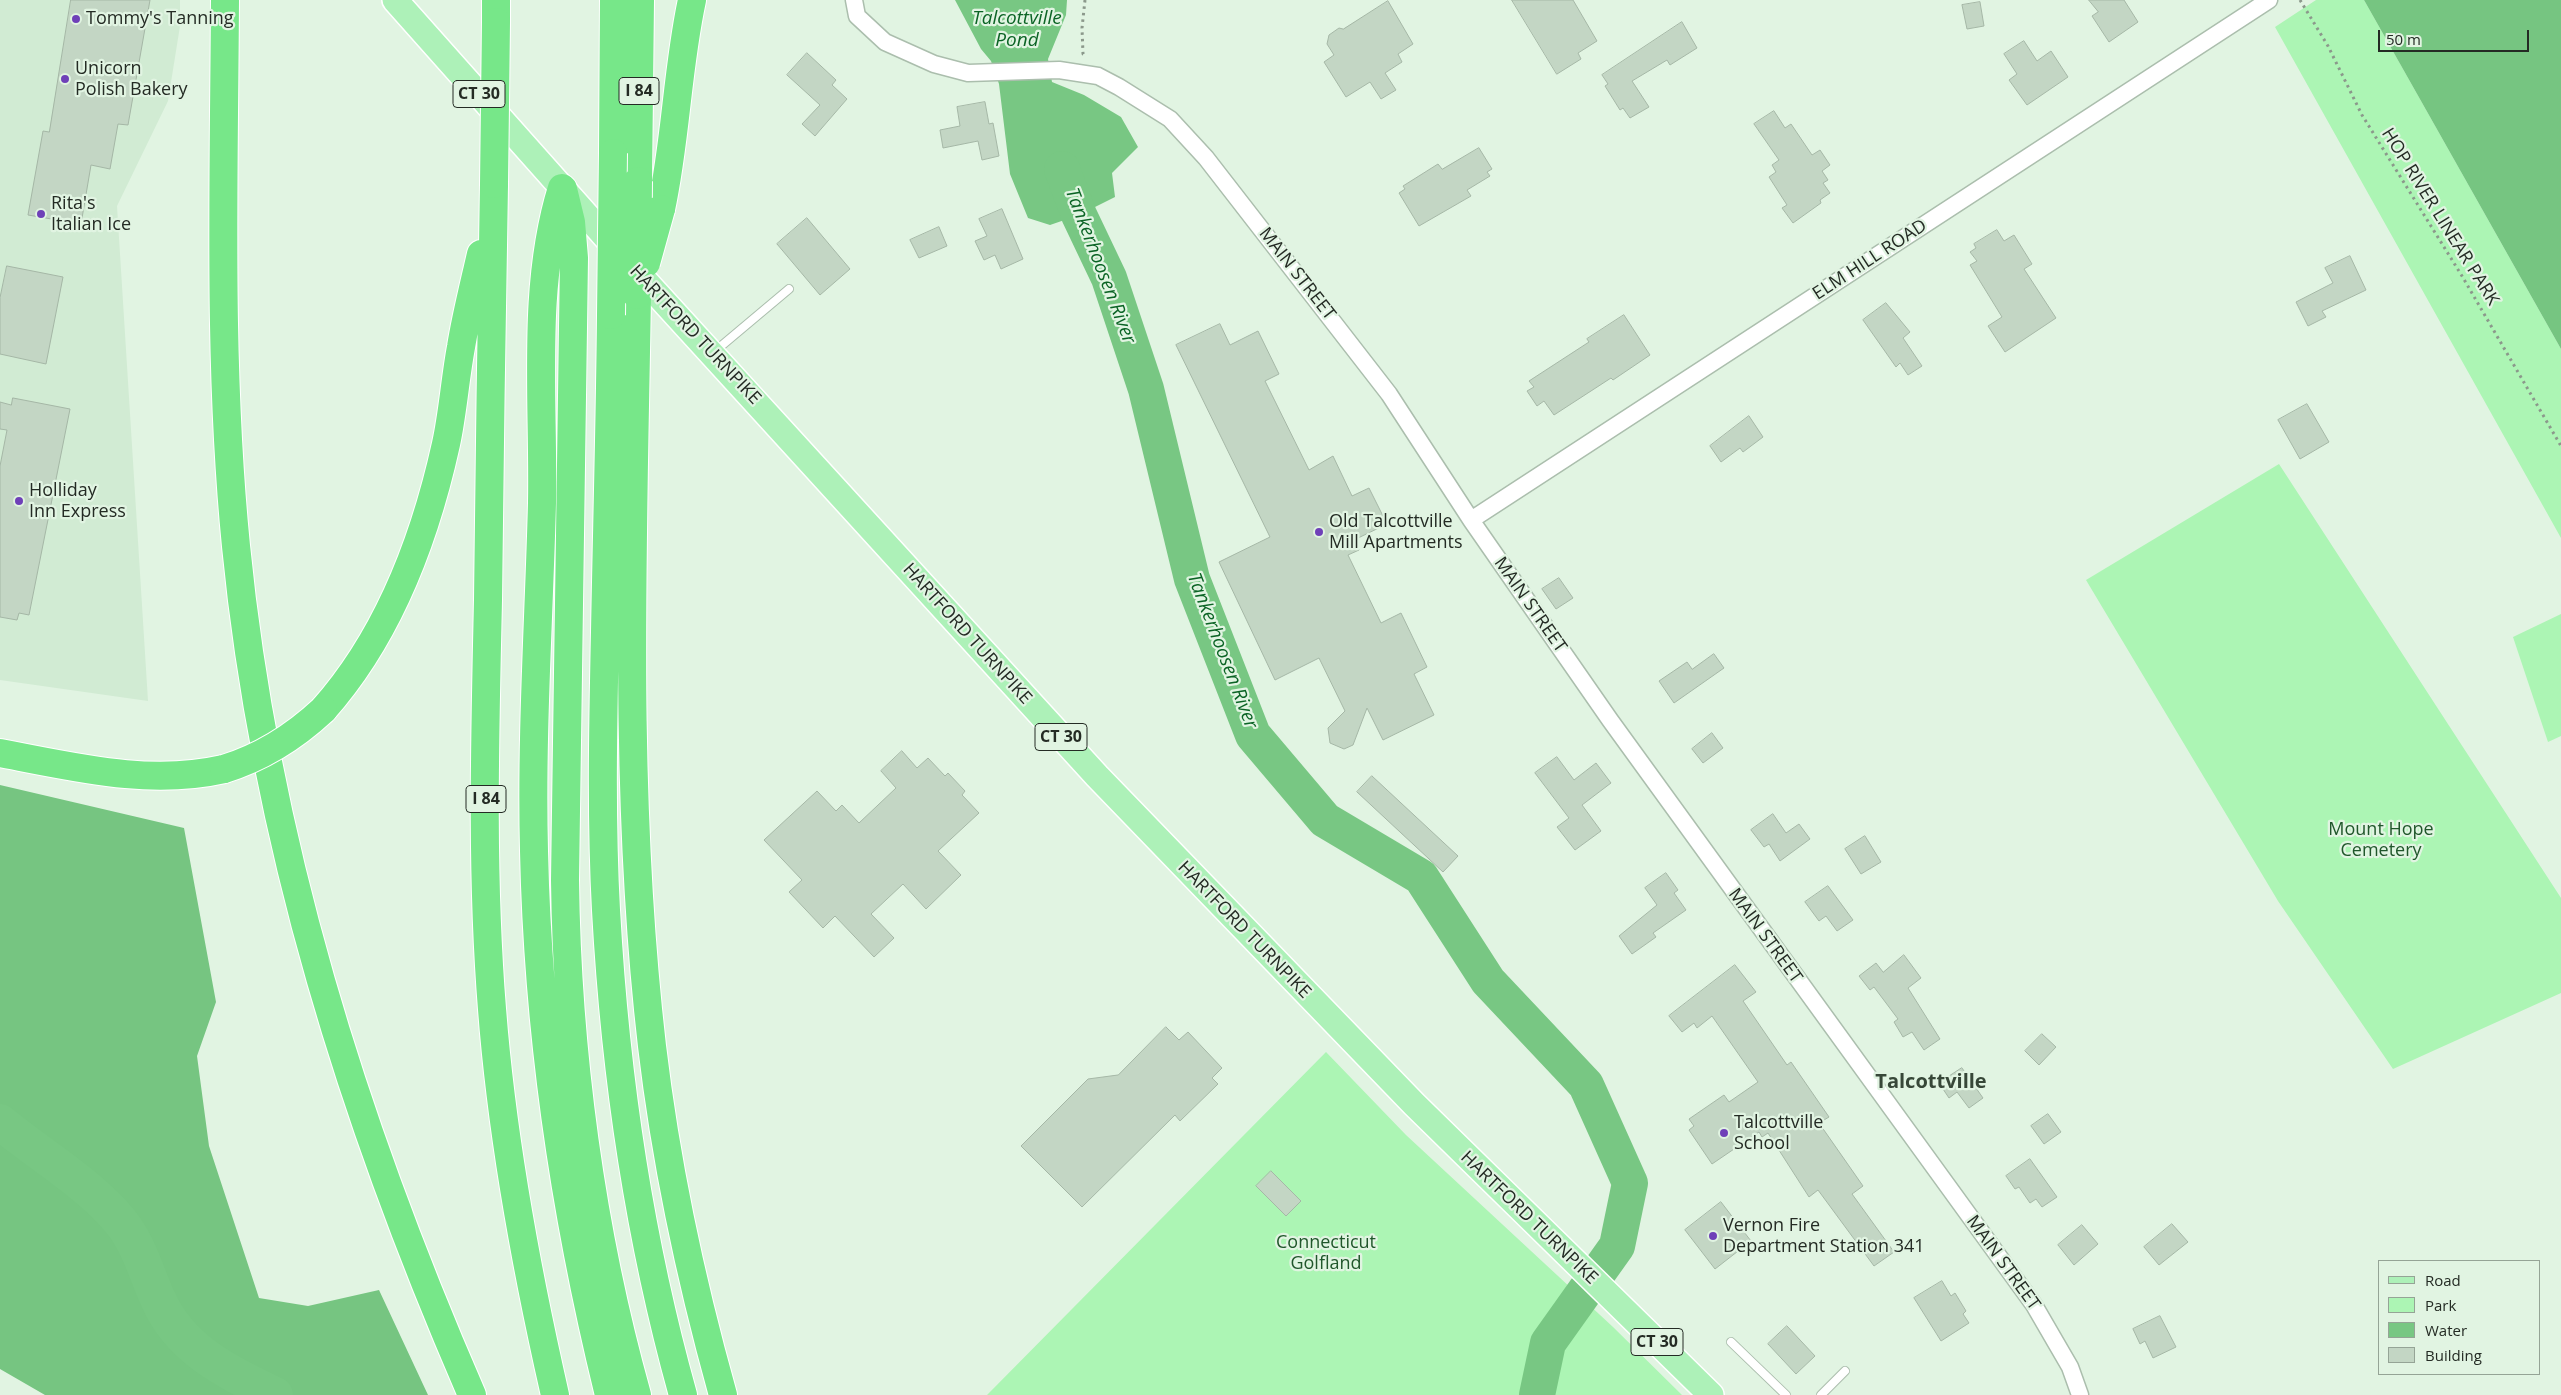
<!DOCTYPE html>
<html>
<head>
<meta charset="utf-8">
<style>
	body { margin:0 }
	#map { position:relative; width:2561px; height:1395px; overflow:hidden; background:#e1f4e2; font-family:"Open Sans",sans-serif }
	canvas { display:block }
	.legend { position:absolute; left:2378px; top:1260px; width:162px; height:115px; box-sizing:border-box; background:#e1f4e2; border:1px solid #95a496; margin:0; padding:6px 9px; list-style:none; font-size:15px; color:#242b24 }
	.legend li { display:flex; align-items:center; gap:10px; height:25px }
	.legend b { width:25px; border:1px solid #95a496 }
	.scale { position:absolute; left:2378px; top:30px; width:151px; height:22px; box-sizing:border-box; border:2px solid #242b24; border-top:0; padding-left:6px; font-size:15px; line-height:18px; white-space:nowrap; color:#242b24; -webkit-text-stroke:4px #e1f4e2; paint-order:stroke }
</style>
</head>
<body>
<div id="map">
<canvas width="2561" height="1395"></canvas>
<ul class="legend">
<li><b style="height:6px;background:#adf1b8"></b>Road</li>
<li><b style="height:14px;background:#acf5b4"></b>Park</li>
<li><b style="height:14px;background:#78c783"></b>Water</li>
<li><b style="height:14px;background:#c3d6c4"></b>Building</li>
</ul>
<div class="scale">50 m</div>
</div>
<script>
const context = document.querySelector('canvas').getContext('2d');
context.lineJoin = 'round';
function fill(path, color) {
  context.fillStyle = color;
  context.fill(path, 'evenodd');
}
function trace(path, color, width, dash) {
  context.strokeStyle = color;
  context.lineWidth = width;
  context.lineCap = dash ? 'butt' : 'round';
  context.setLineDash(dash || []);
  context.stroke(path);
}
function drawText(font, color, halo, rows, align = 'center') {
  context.font = font + ' "Open Sans",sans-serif';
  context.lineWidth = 4.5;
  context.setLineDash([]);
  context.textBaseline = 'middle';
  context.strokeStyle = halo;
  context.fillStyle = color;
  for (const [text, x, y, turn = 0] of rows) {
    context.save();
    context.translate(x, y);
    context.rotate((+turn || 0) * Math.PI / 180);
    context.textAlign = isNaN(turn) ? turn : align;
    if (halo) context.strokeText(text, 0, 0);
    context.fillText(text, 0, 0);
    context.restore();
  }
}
fill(new Path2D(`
	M0 0H180V26L168 101 117 206 148 701 0 680Z`), '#d1ebd3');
fill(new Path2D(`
	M2316 0H2364L2561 349V538L2275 27Z
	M2279 464 2561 898V993L2393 1069 2278 901 2086 580Z
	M2561 614V736L2548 742 2513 637Z
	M1326 1052 1406 1135 1613 1327 1682 1395H987Z`), '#acf5b4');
fill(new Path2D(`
	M2364 0H2561V349Z
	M0 785 184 828 216 1002 197 1056 209 1146 259 1298 308 1306 379 1290 428 1395H45L0 1369Z`), '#76c581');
fill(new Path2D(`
	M955 0H1067L1066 15 1048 59 1052 82 1084 95 1121 117 1138 147 1112 173 1115 197 1079 215 1050 225 1028 218 1010 174 999 84 991 61 981 49Z`), '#78c783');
trace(new Path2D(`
	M1062 169 1079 215 1109 278 1146 389 1192 579 1253 735 1325 820 1421 877 1488 981 1586 1085 1630 1183 1617 1246 1548 1343 1537 1395
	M0 1122C37 1153 90 1184 120 1221 139 1244 146 1273 158 1299 180 1350 228 1372 275 1395`), '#78c783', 36);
const building = new Path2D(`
	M71 0H150L128 125 118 124 110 169 91 165 81 224 28 215 43 131 49 132Z
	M1512 0H1573L1597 41 1578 53 1581 59 1557 74Z
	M2089 0H2124L2138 22 2109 42 2092 16 2098 12Z
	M1388 1 1413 44 1398 54 1402 62 1385 73 1396 90 1381 99 1370 82 1346 97 1324 62 1334 55 1327 44 1329 35 1339 28 1343 29Z
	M1980 2 1984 26 1967 29 1962 5Z
	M1682 22 1697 48 1670 65 1667 60 1632 81 1649 107 1630 118 1623 108 1620 110 1605 86 1608 84 1602 75Z
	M2024 41 2037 61 2051 51 2068 77 2027 105 2009 80 2017 74 2004 54Z
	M807 53 836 80 832 85 847 99 815 136 802 124 820 105 787 75Z
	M985 102 989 124 993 123 999 156 982 160 978 141 943 148 940 130 960 126 957 107Z
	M1774 111 1785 128 1791 124 1812 155 1820 150 1830 165 1822 171 1828 180 1823 183 1830 193 1820 200 1821 203 1793 223 1782 208 1787 205 1769 177 1776 172 1772 165 1779 160 1754 124Z
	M1479 148 1492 169 1487 172 1490 176 1467 190 1471 196 1419 226 1399 193 1405 189 1403 186 1438 164 1442 169Z
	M1002 209 1023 259 1001 269 995 255 984 260 975 241 987 236 979 219Z
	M807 218 850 269 820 295 777 244Z
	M939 227 947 246 919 258 910 240Z
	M1997 230 2004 241 2014 235 2032 264 2024 269 2056 318 2005 352 1988 326 2002 317 1970 265 1977 261 1970 252 1976 248 1974 244Z
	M2350 256 2366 290 2322 311 2326 317 2308 326 2296 302 2333 283 2325 268Z
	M7 266 63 277 46 364 0 354V298Z
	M1886 303 1910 332 1903 338 1922 366 1908 375 1900 363 1896 367 1863 320Z
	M1624 315 1650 355 1613 380 1611 378 1554 415 1544 401 1537 406 1527 391 1534 387 1529 381 1589 342 1587 339Z
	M1220 324 1230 345 1258 331 1279 374 1265 381 1309 470 1333 456 1352 496 1369 488 1387 524 1354 540 1359 550 1348 555 1381 623 1401 613 1427 667 1414 674 1434 715 1383 740 1367 708 1353 745 1344 749 1330 743 1328 728 1345 711 1319 658 1275 680 1219 562 1270 537 1176 345Z
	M13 398 70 409 29 615 19 613 17 620 0 617V466L7 430 0 429V402L11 405Z
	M2307 404 2329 442 2300 459 2278 420Z
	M1749 416 1763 437 1743 452 1740 448 1721 462 1710 446Z
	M1559 578 1573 598 1556 609 1542 589Z
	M1714 654 1724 668 1674 703 1659 681 1687 662 1692 669Z
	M1712 733 1723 748 1703 763 1692 749Z
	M902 751 917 768 928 758 945 776 948 773 965 791 962 795 979 813 938 851 961 875 926 909 903 884 871 914 894 938 874 957 835 916 823 928 789 892 802 880 764 840 817 791 836 811 842 805 859 823 896 788 881 771Z
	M1557 757 1574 780 1596 763 1611 783 1582 805 1601 831 1575 850 1557 827 1569 818 1535 773Z
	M1372 776 1458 856 1443 872 1357 792Z
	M1773 814 1786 833 1799 824 1810 839 1780 861 1769 844 1764 847 1751 830Z
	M1865 836 1881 862 1861 874 1845 849Z
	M1666 873 1678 890 1674 893 1686 910 1653 933 1656 937 1632 954 1619 936 1657 905 1645 888Z
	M1828 886 1853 920 1837 931 1826 916 1819 921 1805 902Z
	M1904 955 1921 978 1908 988 1940 1039 1924 1050 1912 1032 1903 1037 1894 1022 1898 1019 1874 987 1870 990 1859 976 1876 963 1883 972Z
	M1735 965 1756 992 1743 1001 1787 1065 1791 1062 1829 1117 1819 1123 1863 1186 1852 1194 1894 1252 1874 1266 1818 1190 1809 1197 1768 1133 1762 1137 1759 1132 1712 1164 1689 1130 1694 1126 1689 1119 1724 1095 1729 1102 1758 1082 1712 1016 1697 1028 1694 1023 1682 1032 1669 1016Z
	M1166 1027 1179 1040 1188 1032 1222 1068 1212 1078 1218 1084 1180 1121 1175 1115 1082 1207 1021 1146 1088 1079 1118 1075Z
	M2042 1034 2056 1047 2039 1065 2025 1051Z
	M1962 1068 1983 1098 1969 1108 1957 1092 1949 1098 1939 1083Z
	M2048 1114 2061 1132 2044 1144 2031 1126Z
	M2030 1159 2057 1197 2042 1207 2036 1199 2030 1203 2019 1187 2015 1189 2006 1176Z
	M1271 1171 1301 1201 1286 1216 1256 1186Z
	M1721 1202 1751 1241 1715 1269 1685 1230Z
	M2172 1224 2188 1242 2159 1265 2144 1247Z
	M2082 1225 2098 1244 2074 1265 2058 1245Z
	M1942 1281 1951 1296 1955 1293 1966 1311 1963 1314 1969 1323 1941 1341 1914 1298Z
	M2160 1316 2176 1347 2153 1358 2145 1341 2140 1344 2133 1329Z
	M1787 1326 1815 1356 1796 1374 1768 1344Z`);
fill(building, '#c3d6c4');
trace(building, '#a5b7a6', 1);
const lane = new Path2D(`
	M714 352 789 289
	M1731 1342 1786 1395
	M1821 1395 1845 1371`);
const street = new Path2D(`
	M854 0 857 16 885 42 934 64 968 73 1059 70 1098 76 1119 87 1170 119 1206 158 1389 394 1471 520 1610 720 2034 1305 2070 1367 2080 1395
	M1471 520 2269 0`);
const primary = new Path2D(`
	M395 0 636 271 1097 776 1414 1104 1711 1395`);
const highway = new Path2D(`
	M225 0C224 182 218 365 236 546 265 841 354 1124 472 1395
	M496 22V0
	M613 153 614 0
	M638 181 640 0
	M494 184C491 323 490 461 488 600 485 736 481 873 492 1009 502 1139 526 1268 555 1395
	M562 188C531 287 544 400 542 503 539 619 531 735 534 851 538 1035 565 1217 609 1395
	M563 189 571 222 574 258 565 880C567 1051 591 1231 637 1395
	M661 209C676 140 677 69 692 0
	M637 295C633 545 623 797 652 1046 666 1164 691 1281 723 1395
	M611 315C610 421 607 526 605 632 603 725 601 818 606 910 615 1074 639 1238 683 1395
	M323 710C388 637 425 539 446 444 453 412 455 379 461 347 466 316 474 285 481 254
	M0 753C75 767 149 786 224 769`);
trace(lane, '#abbead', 10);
trace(street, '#abbead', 19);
trace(primary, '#fff', 28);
trace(highway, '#fff', 30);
trace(new Path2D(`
	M1085 0 1082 28 1083 54 1086 55
	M2300 0 2328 46 2362 115 2462 276 2561 446`), '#8b988b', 3, [2.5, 4]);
trace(lane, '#fff', 8);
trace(street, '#fff', 16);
trace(primary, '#adf1b8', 25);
trace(highway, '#77e789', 28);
const highwayBridge = new Path2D(`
	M494 184 496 22
	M646 263 661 209
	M637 295 638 181
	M611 315 613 153
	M224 769C263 757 294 737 323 710`);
trace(highwayBridge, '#fff', 30, []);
trace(highwayBridge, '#77e789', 28);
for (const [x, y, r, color] of [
	[76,19,5,"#6f40b8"],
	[65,79,5,"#6f40b8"],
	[41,214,5,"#6f40b8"],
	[19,501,5,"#6f40b8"],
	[1319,532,5,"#6f40b8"],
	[1724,1133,5,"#6f40b8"],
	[1713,1236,5,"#6f40b8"]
]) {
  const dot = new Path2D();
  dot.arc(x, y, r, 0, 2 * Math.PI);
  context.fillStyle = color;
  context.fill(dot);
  trace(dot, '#e1f4e2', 2);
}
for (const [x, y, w] of [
	[639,91,40],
	[479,94,52],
	[1061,737,52],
	[486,799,40],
	[1657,1342,52]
]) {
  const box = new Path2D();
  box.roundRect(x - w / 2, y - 13.5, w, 27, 4);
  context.fillStyle = '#e1f4e2';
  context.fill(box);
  trace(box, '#242b24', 1);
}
drawText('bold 16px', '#242b24', null, [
	["I 84",639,91],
	["CT 30",479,94],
	["CT 30",1061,737],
	["I 84",486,799],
	["CT 30",1657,1342]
]);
drawText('18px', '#242b24', '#e1f4e2', [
	["Tommy's Tanning",86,19],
	["Unicorn",75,69],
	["Polish Bakery",75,90],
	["Rita's",51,204],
	["Italian Ice",51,225],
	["Holliday",29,491],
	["Inn Express",29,512],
	["Old Talcottville",1329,522],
	["Mill Apartments",1329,543],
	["Talcottville",1734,1123],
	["School",1734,1144],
	["Vernon Fire",1723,1226],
	["Department Station 341",1723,1247]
], 'left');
drawText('18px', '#242b24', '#e1f4e2', [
	["HOP RIVER LINEAR PARK",2440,217,58],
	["ELM HILL ROAD",1870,260,-33],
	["MAIN STREET",1297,274,52],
	["HARTFORD TURNPIKE",695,335,47],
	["MAIN STREET",1530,605,55],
	["HARTFORD TURNPIKE",967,634,48],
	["HARTFORD TURNPIKE",1244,930,46],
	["MAIN STREET",1765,936,54],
	["HARTFORD TURNPIKE",1529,1218,44],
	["MAIN STREET",2003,1263,54]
]);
drawText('18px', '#20572b', '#e1f4e2', [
	["Mount Hope",2381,830],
	["Cemetery",2381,851],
	["Connecticut",1326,1243],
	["Golfland",1326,1264]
]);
drawText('italic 19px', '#0b6425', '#e1f4e2', [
	["Talcottville",1017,19],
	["Pond",1017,41],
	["Tankerhoosen River",1100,266,69],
	["Tankerhoosen River",1222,651,69]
]);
drawText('bold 20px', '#374738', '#e1f4e2', [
	["Talcottville",1931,1082]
]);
</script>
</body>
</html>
